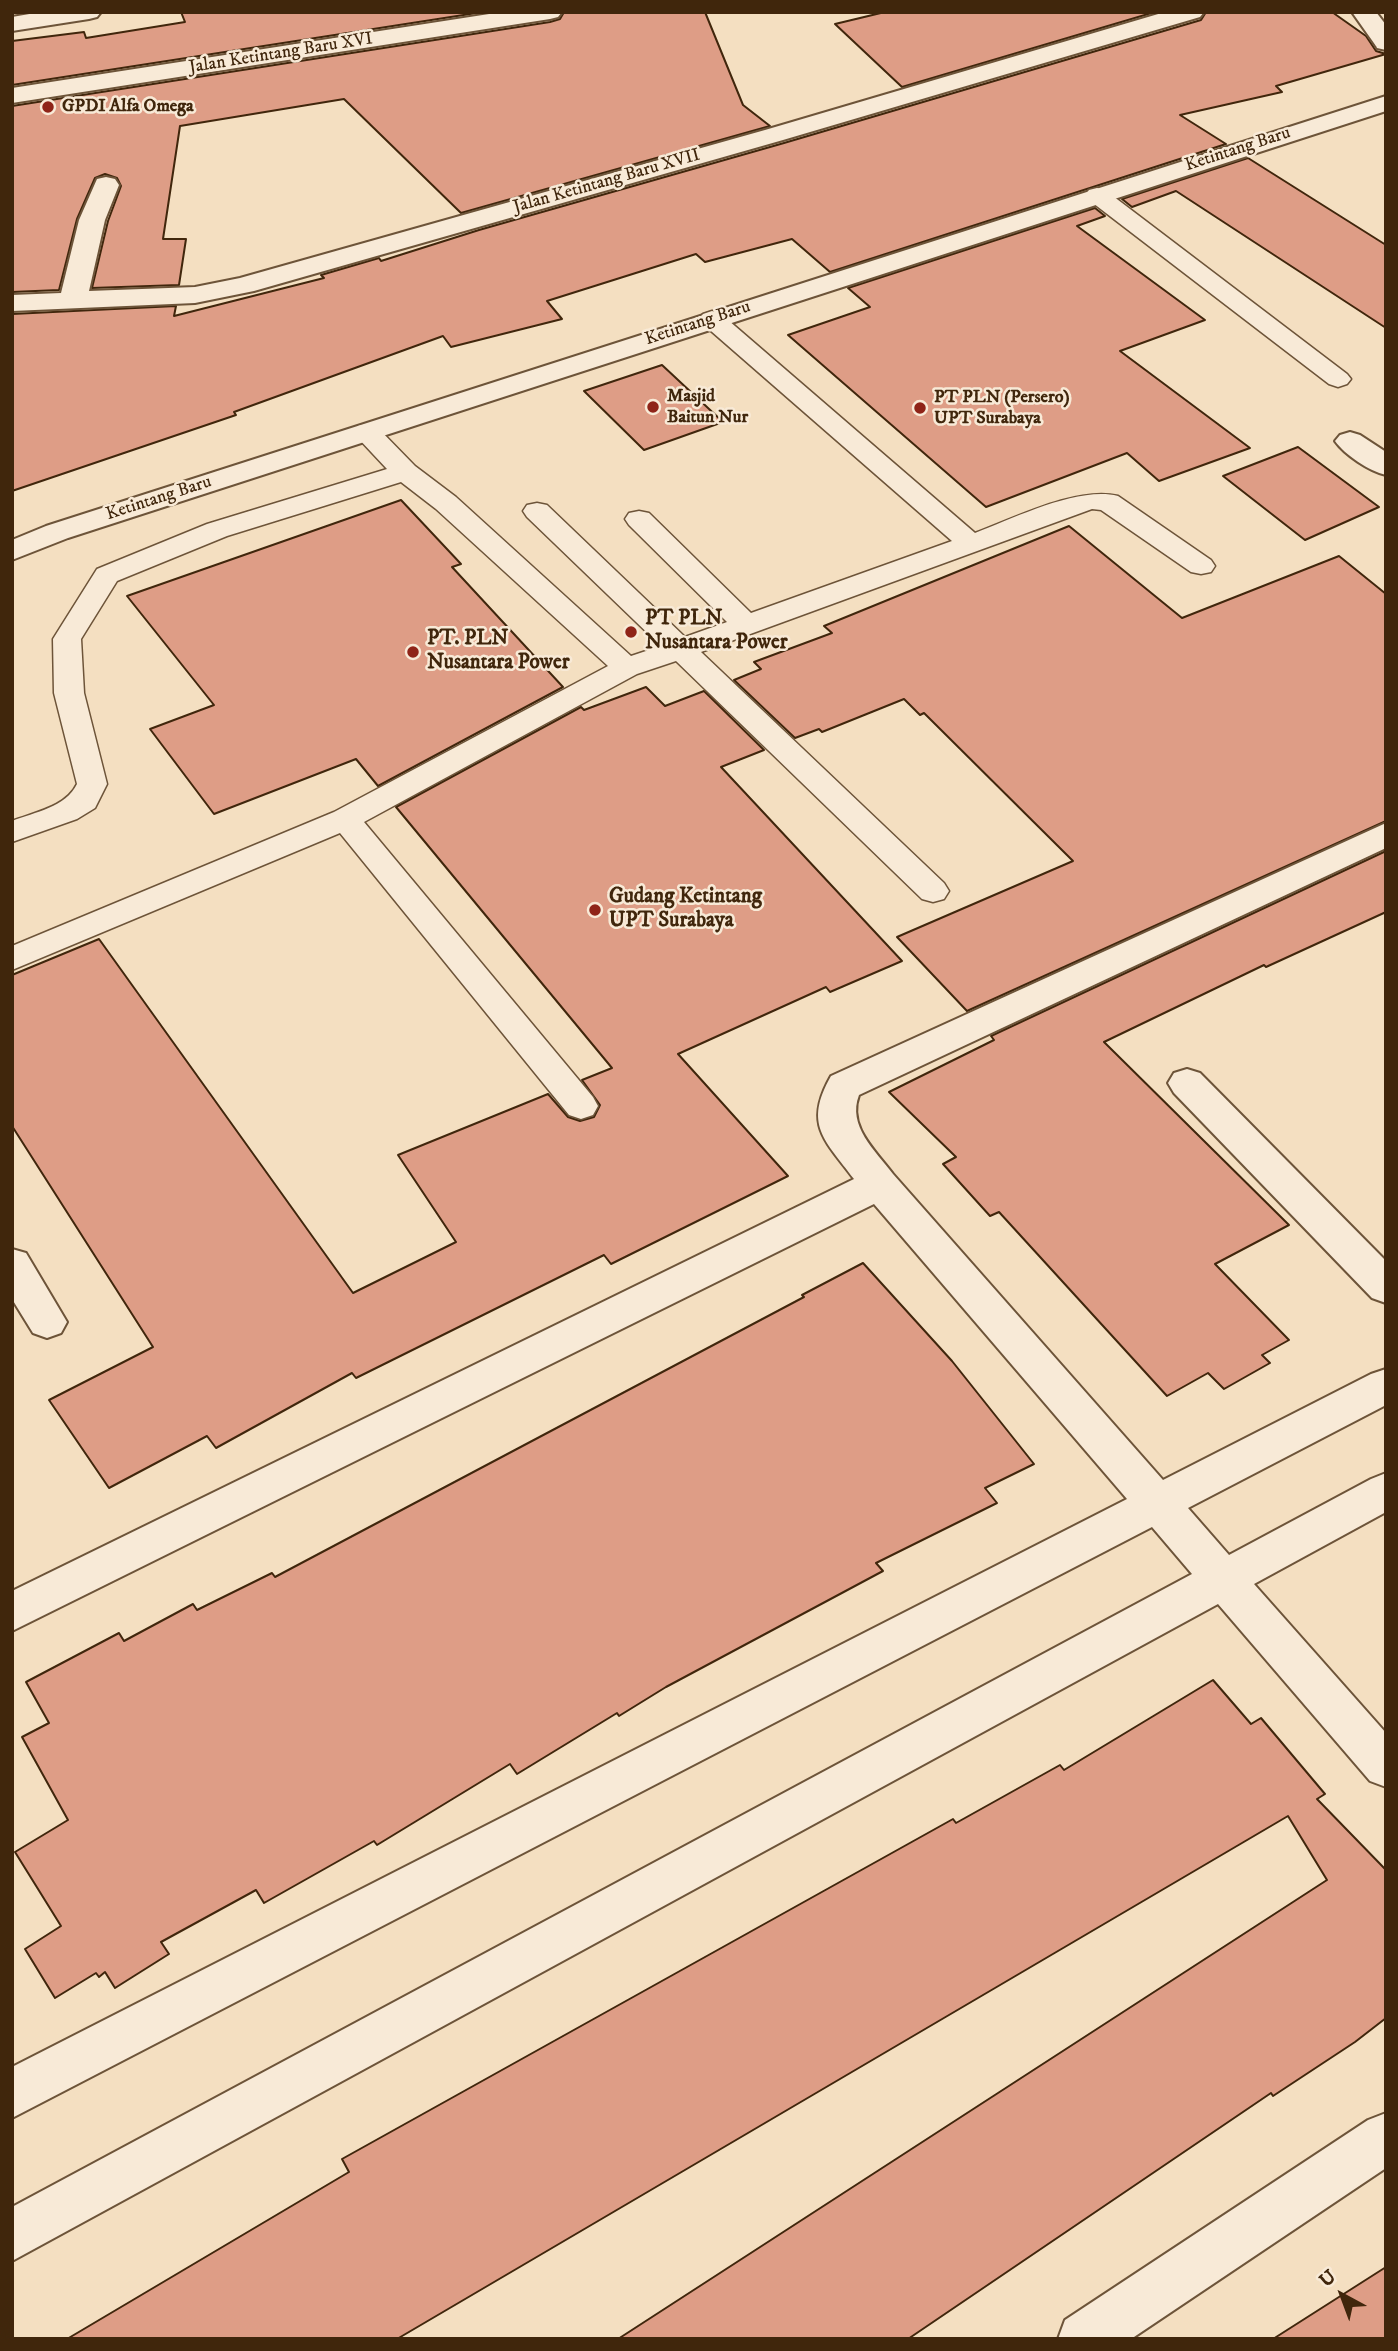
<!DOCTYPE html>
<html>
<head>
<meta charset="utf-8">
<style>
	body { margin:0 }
	#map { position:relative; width:1398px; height:2351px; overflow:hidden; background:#f4dfc1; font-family:"IM FELL DW Pica",serif }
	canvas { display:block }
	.frame { position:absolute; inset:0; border:14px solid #40260c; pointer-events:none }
	.north { position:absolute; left:1307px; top:2260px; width:70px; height:70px; -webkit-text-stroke:5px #f8ead7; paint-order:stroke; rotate:319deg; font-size:19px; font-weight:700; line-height:28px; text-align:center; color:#40260c }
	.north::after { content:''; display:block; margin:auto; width:24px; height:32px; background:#40260c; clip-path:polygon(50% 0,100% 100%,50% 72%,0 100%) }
</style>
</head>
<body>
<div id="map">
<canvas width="1398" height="2351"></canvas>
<div class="frame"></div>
<div class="north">U</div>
</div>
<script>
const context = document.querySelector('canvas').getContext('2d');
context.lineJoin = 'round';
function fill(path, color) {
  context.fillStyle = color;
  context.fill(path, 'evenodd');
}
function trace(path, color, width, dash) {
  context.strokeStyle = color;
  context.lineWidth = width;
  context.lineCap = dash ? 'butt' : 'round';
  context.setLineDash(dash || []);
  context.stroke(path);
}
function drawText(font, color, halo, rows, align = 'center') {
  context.font = font + ' "IM FELL DW Pica",serif';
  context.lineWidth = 5;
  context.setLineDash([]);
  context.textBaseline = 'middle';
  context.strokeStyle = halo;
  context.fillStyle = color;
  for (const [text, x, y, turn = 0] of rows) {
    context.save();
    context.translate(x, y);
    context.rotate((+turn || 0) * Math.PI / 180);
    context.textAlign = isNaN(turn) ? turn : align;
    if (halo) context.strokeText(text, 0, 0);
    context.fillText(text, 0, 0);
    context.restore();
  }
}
const building = new Path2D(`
	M181 12H483L12 85V41L84 32 86 38 185 22Z
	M564 12H705L743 105 770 126 461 213 344 99 180 126 163 239H186L179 285 92 288 108 221 121 186 117 178 105 174 95 178 77 219 59 290 12 292V106L550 22 560 19Z
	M885 12H1155L902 87 835 24Z
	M1206 12H1332L1366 36 1376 51 1386 54 1276 86 1282 92 1180 115 1226 144 830 272 792 239 705 262 696 254 547 301 562 319 451 347 443 336 234 412 236 415 12 491V314L176 306 174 316 324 278 321 275 379 258 381 261 479 230 784 143 1201 20Z
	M1248 158 1386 245V328L1176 191 1132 207 1122 199Z
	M1095 208 1105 216 1077 226 1205 320 1120 351 1250 448 1159 481 1127 453 986 507 788 335 870 307 848 288Z
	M662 365 723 422 644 450 584 391Z
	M1298 447 1379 507 1305 540 1223 476Z
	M401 500 461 564 452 567 563 687 378 786 356 759 214 814 150 729 214 705 127 596Z
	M1069 526 1182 618 1339 556 1386 594V821L967 1011 897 937 1073 861 924 713 920 715 904 699 822 732 819 729 795 738 734 680 761 669 754 662 832 633 824 626Z
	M646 687 665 706 704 691 764 750 721 767 902 961 830 992 826 987 678 1054 788 1176 611 1264 604 1255 356 1378 352 1373 216 1448 207 1436 109 1488 49 1400 153 1347 12 1126V975L99 939 353 1293 456 1242 398 1155 548 1094 568 1117 580 1121 594 1117 600 1105 582 1080 612 1068 396 807 581 707 584 710Z
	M1386 851V912L1266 967 1264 965 1104 1042 1289 1225 1215 1264 1289 1340 1262 1355 1270 1363 1224 1389 1208 1373 1167 1396 999 1212 990 1216 943 1164 956 1157 889 1092 994 1040 991 1036Z
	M863 1263 952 1361 1034 1464 985 1488 997 1503 876 1563 883 1571 666 1687 619 1716 617 1713 517 1774 510 1764 377 1845 374 1841 264 1903 256 1890 161 1942 169 1954 115 1988 105 1972 99 1977 96 1973 55 1998 25 1949 61 1926 15 1852 68 1820 22 1737 49 1723 26 1682 119 1633 124 1641 193 1604 197 1610 272 1573 275 1577 804 1297 802 1295Z
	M1213 1680 1251 1724 1261 1718 1325 1794 1317 1799 1386 1870V2018L1355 2042 1273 2096 1271 2093 908 2339H618L1327 1880 1288 1816 397 2339H67L349 2172 342 2159 953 1819 956 1823 1060 1765 1064 1770Z
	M1386 2267V2339H1273Z`);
fill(building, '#de9d86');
trace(building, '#40260c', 2);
const service = new Path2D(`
	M1097 188 1105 190 1347 374 1351 379 1347 384 1338 387 1329 384 1089 200 1085 195 1089 190Z
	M712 311 721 314 975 533C1015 518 1078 486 1118 496L1211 560 1215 566 1211 572 1201 574 1191 572 1101 510 1092 509 701 652 944 883 949 891 944 899 933 902 922 899 676 661 637 674 364 822 593 1097 598 1106 593 1115 581 1119 569 1115 340 833 12 970V946L334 812 608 666 436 509 401 482 227 536 117 581 81 639 84 693 107 784 95 808 77 819 12 842V821C35 812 66 807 77 784L54 693 53 639 97 569 207 524 387 469 358 438 354 432 358 426 367 424 376 426 415 466 456 497 631 656 661 646 527 517 523 511 527 505 537 503 547 505 685 637 727 622 629 525 625 519 629 513 639 511 649 513 751 613 952 541 703 324 699 319 703 314Z`);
const minor = new Path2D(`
	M41 12H101L97 17 89 19 12 31V17Z
	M502 12H562L558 17 550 19 12 103V88Z
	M1165 12H1204L1200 17 783 140 254 291 195 303 12 311V295L61 293 79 220 97 179 106 177 115 179 119 185 105 220 89 291 195 287 240 278 765 130Z
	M1352 12H1376L1386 25V48L1376 46Z
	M1386 96V111L68 538 12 560V540L46 526Z
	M1350 432 1360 435 1386 452V475C1369 471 1345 455 1335 441L1340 435Z
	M1386 823V848L859 1095C847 1126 875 1150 893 1174L1163 1480 1371 1374 1386 1369V1405L1188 1508 1229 1555 1371 1479 1386 1473V1512L1254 1584 1386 1733V1787L1370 1781 1218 1604 12 2261V2207L1192 1574 1152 1527 12 2118V2067L1127 1499 874 1204 12 1631V1591L854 1179C825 1140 803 1125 831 1076Z
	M1187 1069 1200 1073 1386 1261V1303L1372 1298 1174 1093 1168 1083 1174 1073Z
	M12 1249 26 1253 67 1322 61 1333 47 1338 33 1333 12 1299Z
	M1386 2113V2168L1131 2339H1058L1065 2320 1368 2120Z`);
const tertiary = new Path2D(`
	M1386 34V50L1377 48 1374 41 1377 36Z`);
trace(service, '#6d5439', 3);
trace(minor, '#6d5439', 4);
trace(tertiary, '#6d5439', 4);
fill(service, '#f8ead7');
fill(minor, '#f8ead7');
fill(tertiary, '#f8ead7');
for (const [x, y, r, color] of [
	[48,107,7,"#8f2418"],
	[653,407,7,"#8f2418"],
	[920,408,7,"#8f2418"],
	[631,632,7,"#8f2418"],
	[413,652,7,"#8f2418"],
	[595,910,7,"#8f2418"]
]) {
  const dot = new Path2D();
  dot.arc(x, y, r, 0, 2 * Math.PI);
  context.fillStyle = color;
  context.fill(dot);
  trace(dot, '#f8ead7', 2.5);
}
drawText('18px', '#40260c', '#f8ead7', [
	["Jalan Ketintang Baru XVI",281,54,-9],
	["Ketintang Baru",1238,150,-18],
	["Jalan Ketintang Baru XVII",607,182,-16],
	["Ketintang Baru",698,324,-18],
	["Ketintang Baru",159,499,-18]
]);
drawText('bold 18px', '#40260c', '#f8ead7', [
	["GPDI Alfa Omega",62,107],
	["Masjid",667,397],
	["Baitun Nur",667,418],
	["PT PLN (Persero)",934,398],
	["UPT Surabaya",934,419]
], 'left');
drawText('bold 21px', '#40260c', '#f8ead7', [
	["PT PLN",645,620],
	["Nusantara Power",645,644],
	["PT. PLN",427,640],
	["Nusantara Power",427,664],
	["Gudang Ketintang",609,898],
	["UPT Surabaya",609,922]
], 'left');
</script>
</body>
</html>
